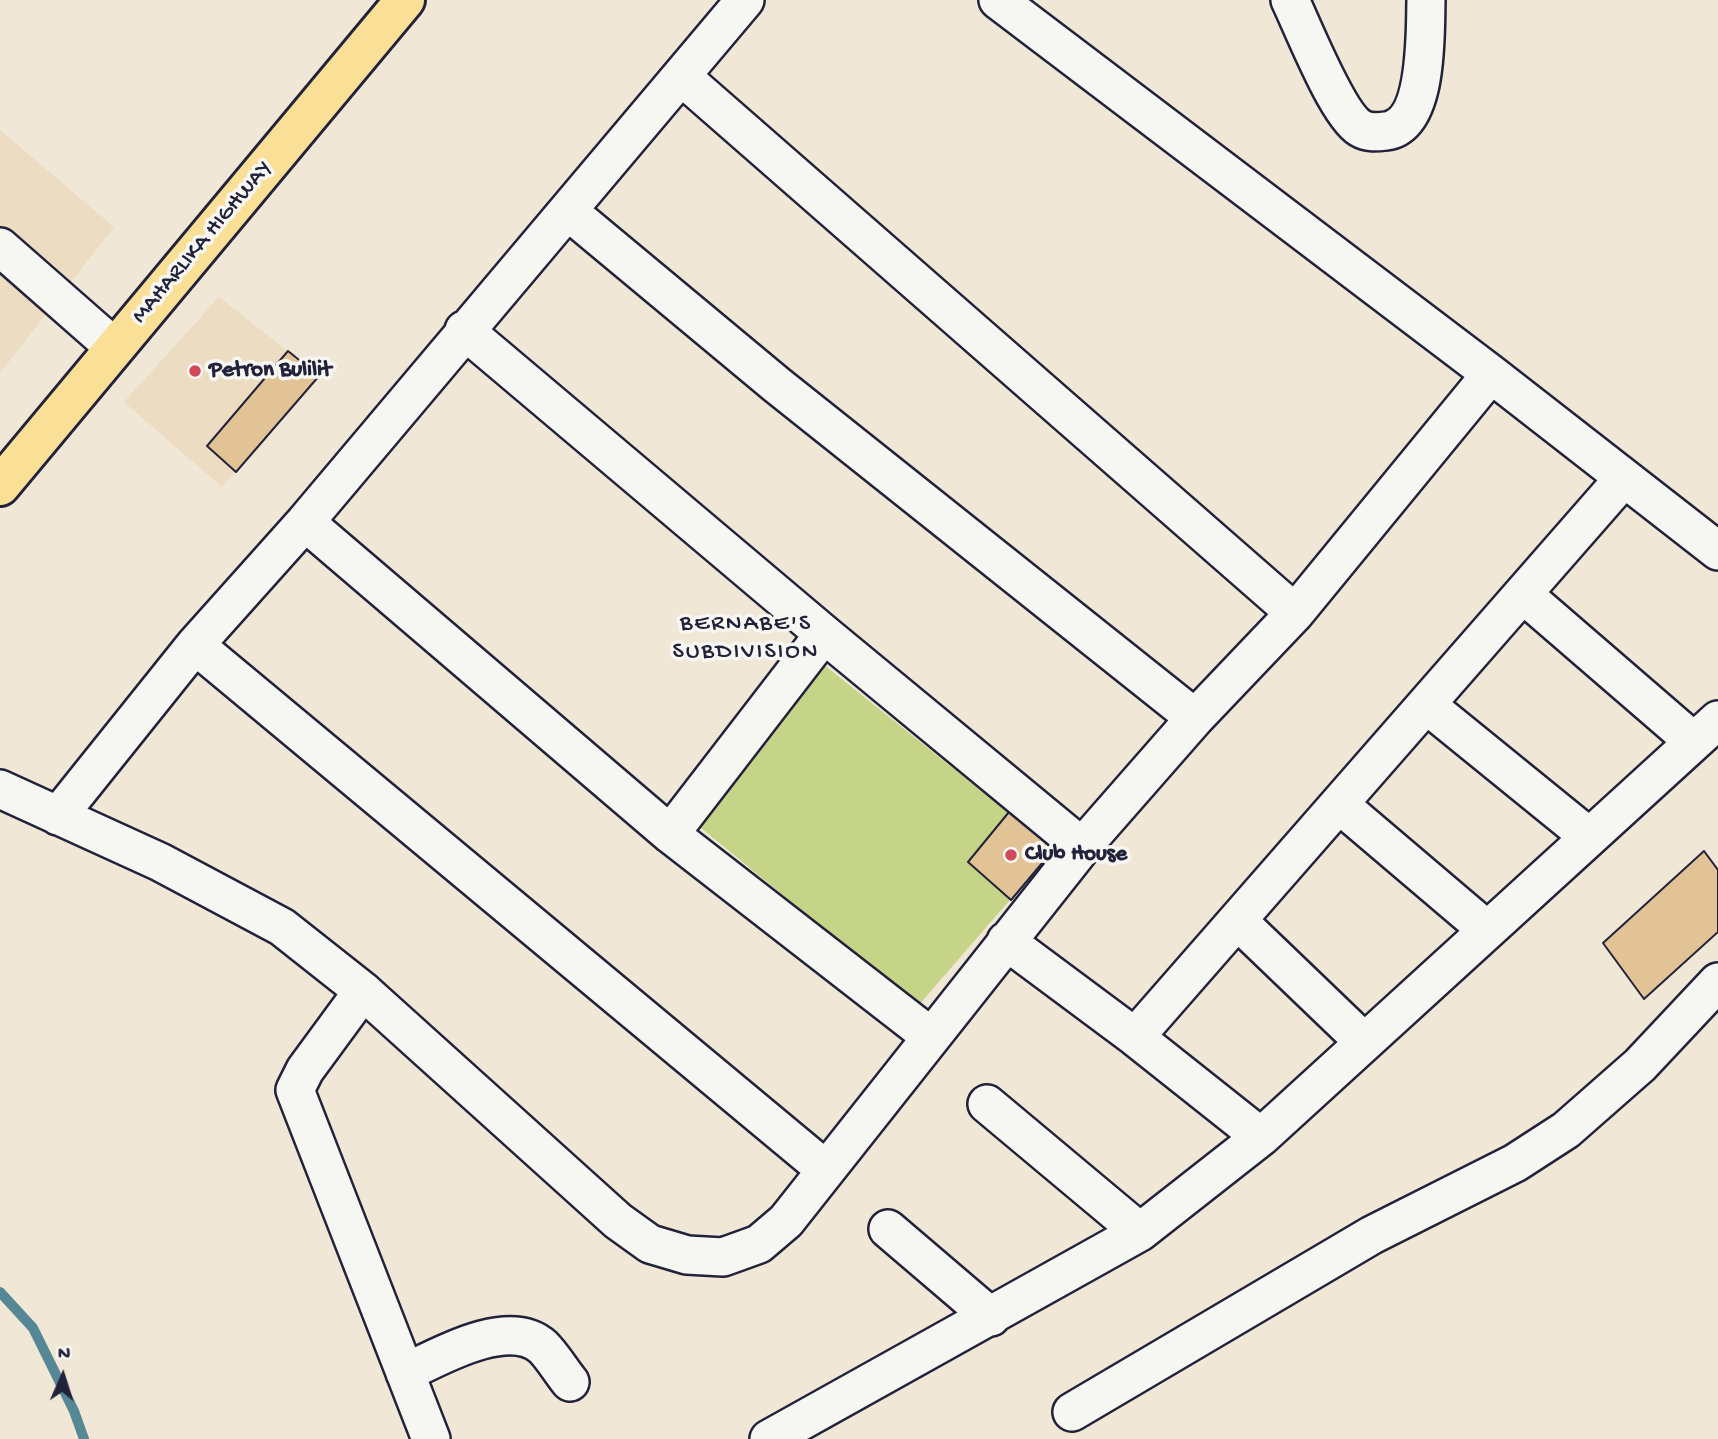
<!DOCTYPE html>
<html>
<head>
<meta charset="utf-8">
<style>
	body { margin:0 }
	#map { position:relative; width:1718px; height:1439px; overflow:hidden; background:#f0e7d6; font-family:"Gochi Hand",sans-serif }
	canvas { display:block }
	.north { position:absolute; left:28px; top:1341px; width:70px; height:70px; -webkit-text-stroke:5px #f6f6f2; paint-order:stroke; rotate:3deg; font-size:19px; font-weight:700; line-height:28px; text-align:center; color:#22223b }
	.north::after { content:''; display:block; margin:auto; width:24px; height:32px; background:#22223b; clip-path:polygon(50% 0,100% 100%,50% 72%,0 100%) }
</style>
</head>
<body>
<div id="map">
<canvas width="1718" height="1439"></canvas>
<div class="north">N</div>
</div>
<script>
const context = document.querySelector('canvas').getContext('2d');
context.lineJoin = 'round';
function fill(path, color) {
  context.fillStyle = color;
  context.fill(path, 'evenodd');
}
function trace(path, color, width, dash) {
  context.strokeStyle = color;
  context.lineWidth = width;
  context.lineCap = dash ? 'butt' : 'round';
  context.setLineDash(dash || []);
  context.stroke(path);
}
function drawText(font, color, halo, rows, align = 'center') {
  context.font = font + ' "Gochi Hand",sans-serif';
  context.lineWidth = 7;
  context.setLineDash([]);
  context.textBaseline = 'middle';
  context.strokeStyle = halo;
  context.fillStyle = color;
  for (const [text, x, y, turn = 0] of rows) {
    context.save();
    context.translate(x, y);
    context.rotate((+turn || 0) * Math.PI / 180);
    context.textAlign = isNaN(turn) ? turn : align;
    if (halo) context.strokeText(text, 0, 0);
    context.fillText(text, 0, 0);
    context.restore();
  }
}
fill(new Path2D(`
	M0 130 114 227 0 373Z
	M219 297 319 376 222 487 124 402Z`), '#ecdcc2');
fill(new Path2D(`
	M823 664 1054 849 918 1006 695 823Z`), '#c6d488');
trace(new Path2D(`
	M0 1292 33 1328 74 1411 84 1439`), '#568795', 10);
const building = new Path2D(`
	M288 351 319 376 236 472 207 446Z
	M1009 812 1054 849 1011 900 968 862Z
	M1704 851 1718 870V932L1644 999 1603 943Z`);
fill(building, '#e2c395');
trace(building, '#22223b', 2);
const minor = new Path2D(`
	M998 0 1491 374 1718 551
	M1290 0C1303 27 1337 114 1360 128 1368 133 1377 132 1386 131 1429 125 1425 32 1426 0
	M681 76 1295 613
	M568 211 777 385 1195 718
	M0 247 115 348
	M464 330 824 634 1082 847
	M305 522 670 834 930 1036
	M1524 595 1693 741
	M195 645 826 1170
	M1428 706 1588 836
	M0 789 160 862 282 927 363 991 618 1221 650 1244 687 1255 723 1257 759 1244 786 1221 1082 847 1195 718 1295 613 1491 374
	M1340 805 1487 930
	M58 816 195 645 305 522 745 0
	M670 834 824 634
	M1238 921 1363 1041
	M1006 941 1135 1037 1261 1137
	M363 991 305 1070 295 1090 431 1439
	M1135 1037 1624 478
	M987 1104 1140 1232
	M888 1229 991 1317
	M405 1373C438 1357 509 1316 543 1347 553 1357 561 1371 570 1382
	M1072 1412 1372 1235 1515 1163 1566 1130 1640 1065 1718 982
	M769 1439 1140 1232 1261 1137 1718 720`);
const major = new Path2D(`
	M0 486 405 0`);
trace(minor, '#22223b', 42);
trace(major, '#22223b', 44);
trace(minor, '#f6f6f2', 37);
trace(major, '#fadf96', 38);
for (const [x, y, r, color] of [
	[195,371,7,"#d1495b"],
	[1011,855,7,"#d1495b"]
]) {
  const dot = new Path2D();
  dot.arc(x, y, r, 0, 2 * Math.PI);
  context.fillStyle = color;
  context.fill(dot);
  trace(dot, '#f6f6f2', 2.5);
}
drawText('23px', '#22223b', '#f6f6f2', [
	["MAHARLIKA HIGHWAY",203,243,-50]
]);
drawText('bold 23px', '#22223b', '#f6f6f2', [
	["Petron Bulilit",209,371],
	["Club House",1025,855]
], 'left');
context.letterSpacing = '2px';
drawText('24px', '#22223b', '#f6f6f2', [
	["BERNABE'S",746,625],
	["SUBDIVISION",746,653]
]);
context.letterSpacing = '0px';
</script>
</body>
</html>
